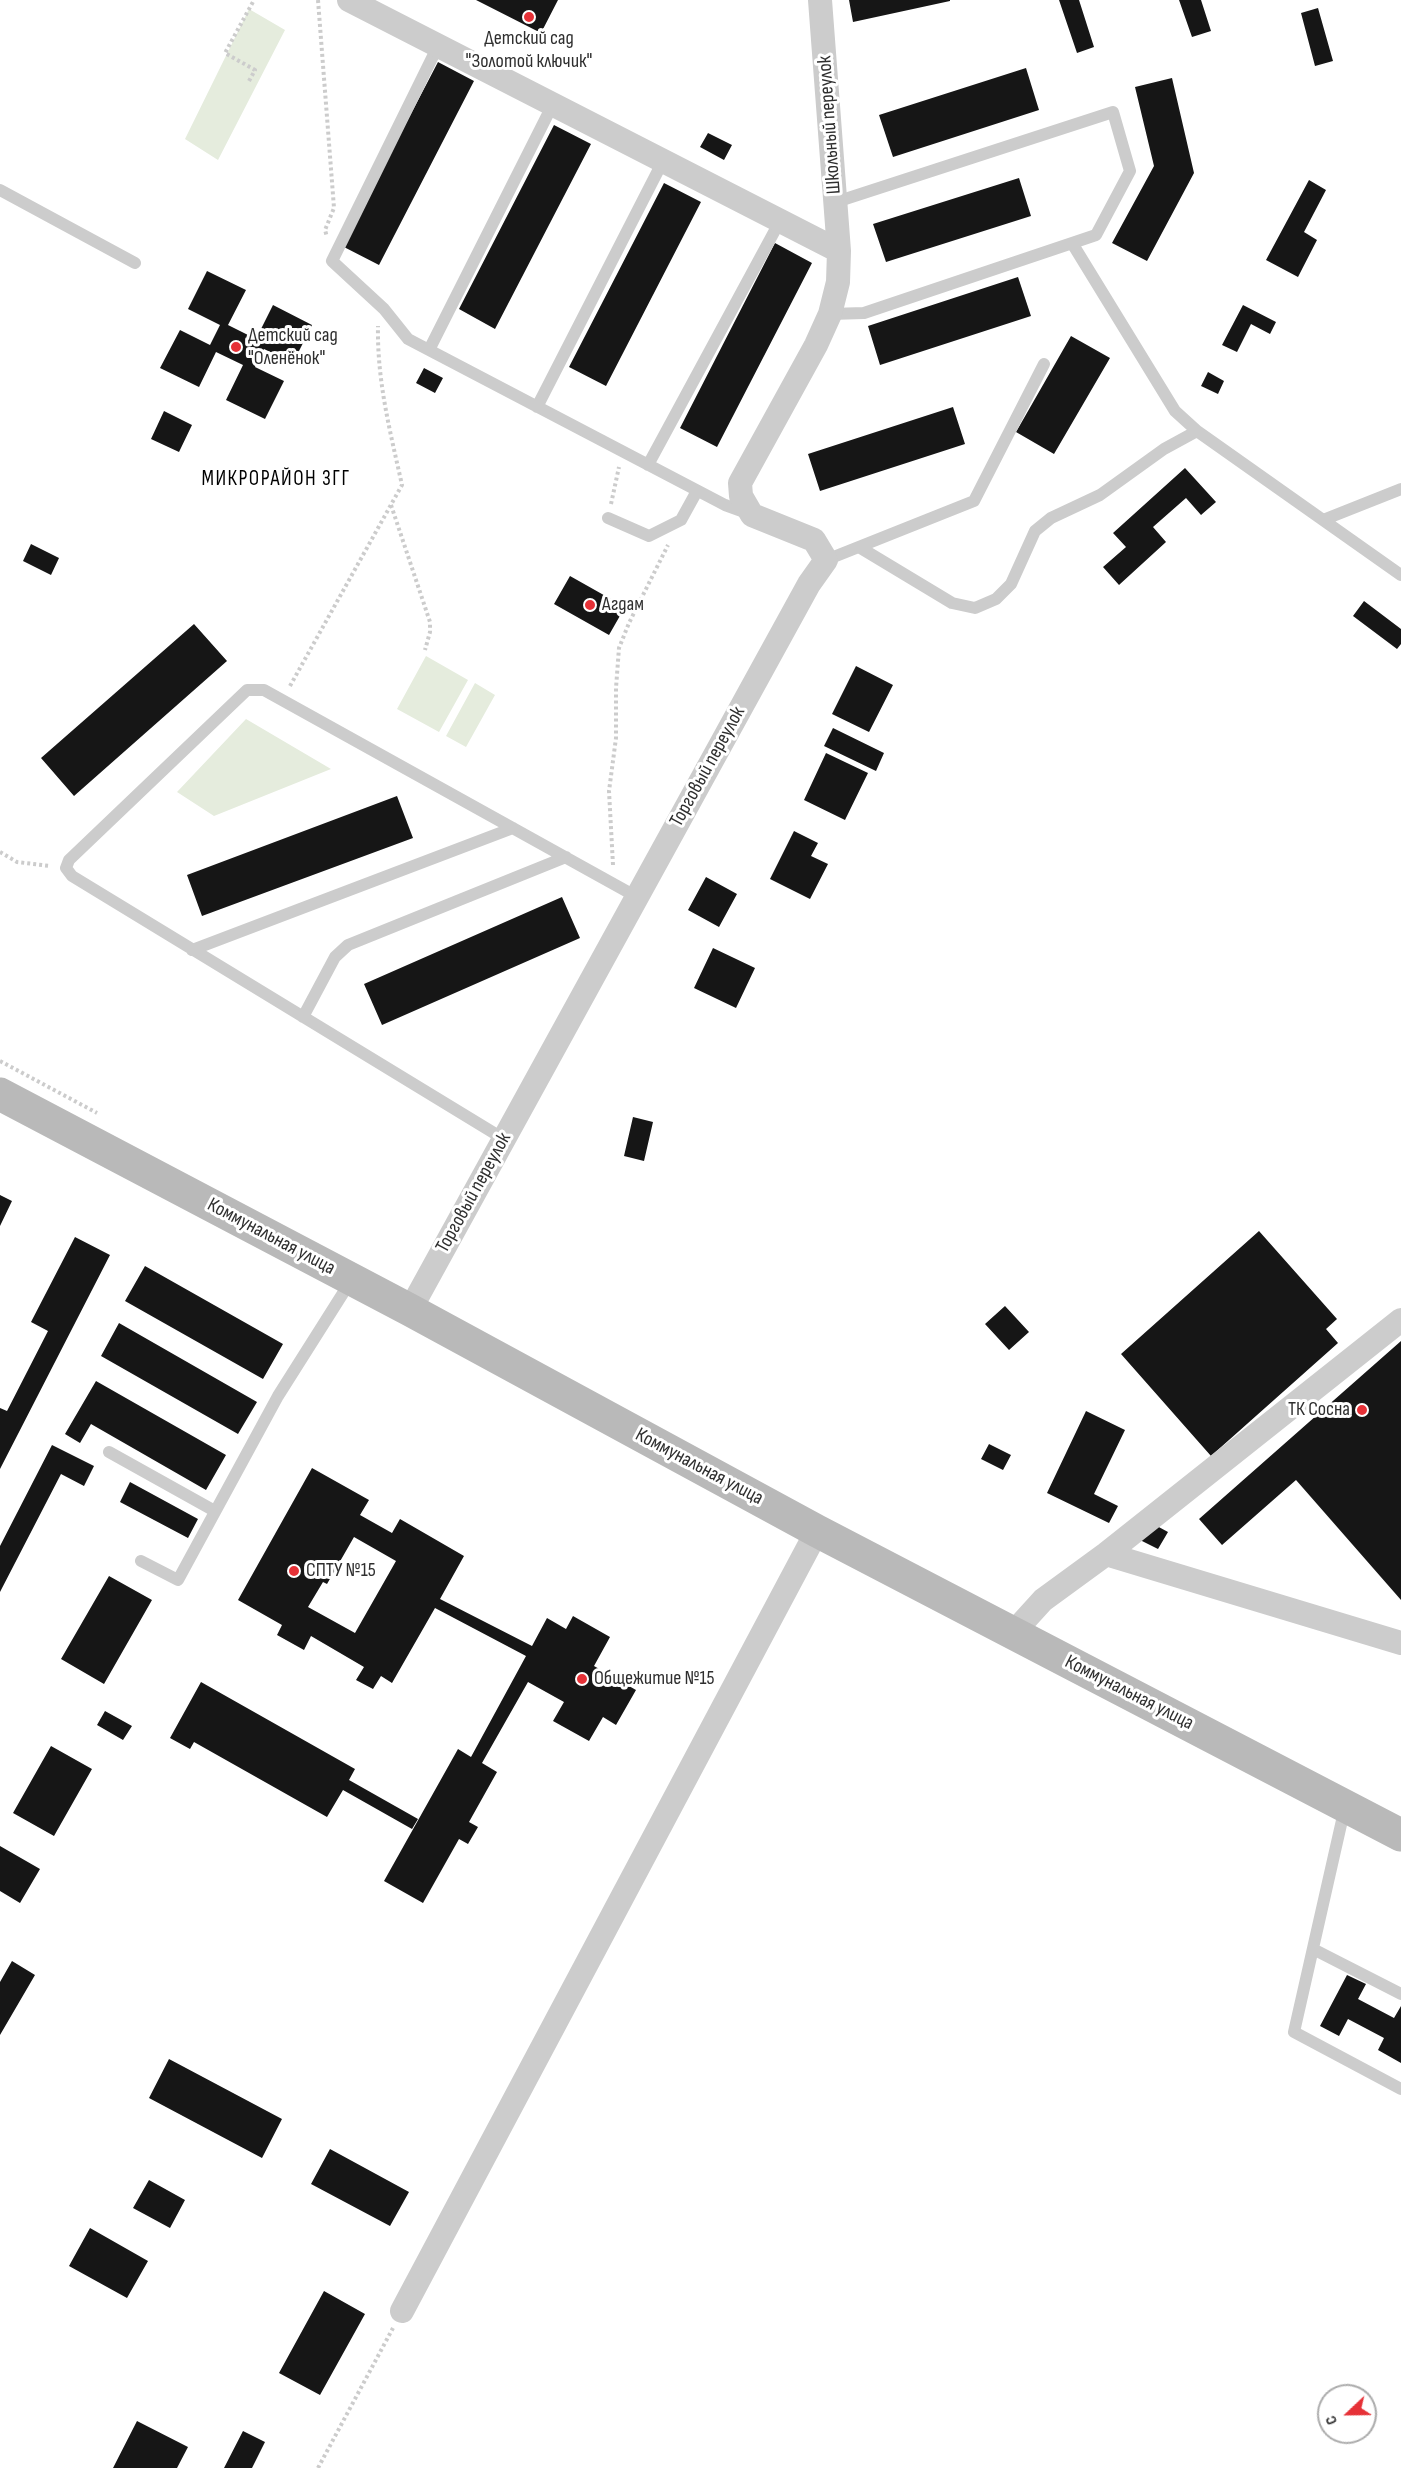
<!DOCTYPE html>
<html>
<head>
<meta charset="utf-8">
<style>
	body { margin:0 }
	#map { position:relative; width:1401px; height:2468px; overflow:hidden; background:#fff; font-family:"Sofia Sans Condensed",sans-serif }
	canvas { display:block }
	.north { position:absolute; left:1317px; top:2384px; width:60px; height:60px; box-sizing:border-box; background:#fff; border:2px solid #acacac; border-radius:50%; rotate:248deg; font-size:16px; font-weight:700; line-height:24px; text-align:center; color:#2f2f2f }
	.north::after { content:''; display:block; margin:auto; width:21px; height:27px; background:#e63137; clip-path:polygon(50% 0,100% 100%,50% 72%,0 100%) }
</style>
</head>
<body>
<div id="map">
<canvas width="1401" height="2468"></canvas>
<div class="north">С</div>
</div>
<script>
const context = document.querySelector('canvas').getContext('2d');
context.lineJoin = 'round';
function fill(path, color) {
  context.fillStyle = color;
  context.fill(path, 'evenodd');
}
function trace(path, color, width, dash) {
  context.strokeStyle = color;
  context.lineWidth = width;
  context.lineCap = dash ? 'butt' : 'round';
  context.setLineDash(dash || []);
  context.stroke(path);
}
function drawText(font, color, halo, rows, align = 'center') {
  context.font = font + ' "Sofia Sans Condensed",sans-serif';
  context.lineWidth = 6;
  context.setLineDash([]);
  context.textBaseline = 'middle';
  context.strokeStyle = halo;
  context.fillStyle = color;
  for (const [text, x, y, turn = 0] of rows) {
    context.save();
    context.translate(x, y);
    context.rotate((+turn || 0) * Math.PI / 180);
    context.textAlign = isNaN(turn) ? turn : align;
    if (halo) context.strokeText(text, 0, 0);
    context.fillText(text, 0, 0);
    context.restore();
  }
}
fill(new Path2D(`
	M249 9 285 30 218 160 185 139Z
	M426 656 468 680 439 732 397 709Z
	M475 683 495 695 466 747 446 736Z
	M246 719 331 769 214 816 177 792Z`), '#e5ecdd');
fill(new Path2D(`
	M476 0H558L541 33Z
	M849 0H950V1L853 22Z
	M1059 0H1079L1094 47 1077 53Z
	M1179 0H1201L1211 31 1192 37Z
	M1318 8 1333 61 1315 66 1301 13Z
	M438 62 474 81 379 265 342 246Z
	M1026 68 1039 110 893 157 879 115Z
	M1172 78 1194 173 1147 261 1112 243 1154 166 1135 87Z
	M554 125 591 144 495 329 459 309Z
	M708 133 732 145 724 160 700 147Z
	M1019 178 1031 216 886 262 873 224Z
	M1309 180 1326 190 1304 232 1317 240 1298 277 1266 260Z
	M664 183 701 202 606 386 569 367Z
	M775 243 812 263 717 447 680 428Z
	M207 271 246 290 228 325 256 339 273 305 312 325 293 363 264 349 255 367 284 381 265 419 226 400 243 365 216 352 199 387 160 368 180 330 210 345 220 325 188 309Z
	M1018 277 1031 316 880 365 868 326Z
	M1243 305 1276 322 1270 334 1251 324 1237 352 1222 345Z
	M1071 336 1110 358 1054 454 1016 432Z
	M424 368 443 378 435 393 416 383Z
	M1208 372 1224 381 1218 394 1201 386Z
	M953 407 965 444 820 491 808 454Z
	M164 411 192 425 179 452 151 439Z
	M1185 468 1216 502 1201 515 1186 498 1153 527 1166 542 1119 585 1103 567 1126 547 1113 533Z
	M31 544 59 558 51 575 23 561Z
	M570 576 625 607 609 635 554 604Z
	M1364 601 1401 629V644L1397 649 1353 616Z
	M194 624 227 661 74 796 41 758Z
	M856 666 893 685 869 732 832 714Z
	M833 728 884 753 876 771 824 746Z
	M826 753 868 773 845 820 804 800Z
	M397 796 413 838 202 916 187 875Z
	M794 831 818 843 811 856 828 864 810 899 770 879Z
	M706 877 737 894 719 927 688 910Z
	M562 897 580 938 382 1025 364 984Z
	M713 948 755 968 736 1008 694 988Z
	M633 1117 653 1122 644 1161 624 1156Z
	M0 1195 12 1201 0 1226Z
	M1259 1231 1337 1319 1326 1329 1338 1343 1211 1456 1121 1354Z
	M75 1237 110 1255 0 1469V1408L7 1411 48 1331 31 1322Z
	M145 1266 283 1344 263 1379 125 1301Z
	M1005 1306 1029 1332 1009 1350 985 1324Z
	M119 1323 257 1402 238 1434 101 1356Z
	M1401 1341V1600L1296 1480 1222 1545 1199 1519Z
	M96 1381 226 1455 206 1490 91 1424 80 1443 65 1434Z
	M1086 1411 1125 1430 1094 1494 1118 1506 1109 1523 1047 1493Z
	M989 1444 1011 1455 1003 1470 981 1459Z
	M52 1445 94 1466 84 1486 61 1474 0 1592V1546Z
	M312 1468 369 1500 360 1515 392 1533 400 1519 464 1556 440 1599 532 1646 547 1618 566 1629 573 1616 610 1637 594 1666 636 1690 616 1725 603 1717 589 1741 553 1721 564 1702 528 1682 482 1763 497 1772 469 1822 478 1827 468 1844 459 1839 423 1903 384 1881 458 1749 471 1757 526 1656 435 1608 392 1683 381 1676 373 1689 356 1680 364 1667 311 1636 304 1650 277 1635 282 1625 238 1600ZM354 1537 396 1561 355 1633 308 1607 323 1582 327 1584Z
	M130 1482 198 1519 188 1538 120 1502Z
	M1144 1519 1168 1532 1158 1549 1134 1537Z
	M109 1576 152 1600 104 1684 61 1659Z
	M201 1682 355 1769 349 1780 418 1819 412 1829 343 1790 327 1817 194 1742 190 1749 170 1738Z
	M105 1711 132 1726 123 1740 97 1725Z
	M51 1746 92 1769 54 1836 13 1813Z
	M0 1846 40 1869 20 1903 0 1891Z
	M12 1961 35 1975 0 2035V1982Z
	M1347 1975 1366 1984 1358 1999 1394 2018 1401 2006V2063L1378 2050 1384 2038 1348 2019 1339 2036 1320 2026Z
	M169 2059 282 2119 262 2158 149 2098Z
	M330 2149 409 2192 390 2226 311 2184Z
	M149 2180 185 2200 170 2228 133 2208Z
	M90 2228 148 2261 127 2298 69 2266Z
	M324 2291 365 2314 320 2395 279 2373Z
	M137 2421 188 2447 177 2468H113Z
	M243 2431 265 2442 252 2468H224Z`), '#161616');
trace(new Path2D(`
	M318 0 334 208 325 230 327 237
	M249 81 255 70 225 53 254 0
	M611 504 619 467
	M391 505 430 622V632L425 650
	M290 686 402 485C390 431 377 381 378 326
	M0 852 17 862 50 866
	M613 865 609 791 616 738V688L619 648 629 623 668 545
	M0 1061 97 1113
	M318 2468 393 2328`), '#ccc', 4, [3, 3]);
trace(new Path2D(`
	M438 46 332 261 384 309 408 339 725 505 750 514
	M0 190 135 263
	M1072 243 1175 411 1197 431 1401 575
	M830 314 864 313 1096 235 1130 171 1113 112 836 202
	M429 350 553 104
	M537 407 663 161
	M648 465 780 221
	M608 518 649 536 681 520 697 491
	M1323 520 1401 489
	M859 547 952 603 975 608 996 599 1011 584 1035 531 1051 518 1100 495 1164 449 1197 431
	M826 560 974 501 1044 364
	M192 950 513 828
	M303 1017 335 957 348 945 566 857
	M504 1139 72 876 66 868 69 860 247 690H264L637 897
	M109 1452 213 1510
	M141 1561 178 1580 278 1396 352 1279
	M1345 1807 1294 2032 1401 2089
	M1313 1949 1401 1994`), '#ccc', 12);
trace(new Path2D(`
	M349 0 839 251
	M410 1310 809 584 826 560 814 540 752 515 741 496 740 483 816 345 830 314 838 282 839 251 820 0
	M1106 1554 1401 1643
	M1013 1633 1043 1600 1106 1554 1401 1320
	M402 2311 817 1531`), '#ccc', 24);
trace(new Path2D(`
	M0 1094 410 1310 817 1531 1401 1835`), '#b9b9b9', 33);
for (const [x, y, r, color] of [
	[529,17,6,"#e63137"],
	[236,347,6,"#e63137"],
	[590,605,6,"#e63137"],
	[1362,1410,6,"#e63137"],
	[294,1571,6,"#e63137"],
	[582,1679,6,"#e63137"]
]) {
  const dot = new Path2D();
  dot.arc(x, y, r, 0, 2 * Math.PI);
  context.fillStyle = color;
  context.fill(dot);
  trace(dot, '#fff', 2);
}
drawText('20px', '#2f2f2f', '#fff', [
	["Детский сад",529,39,"center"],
	["\"Золотой ключик\"",529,62,"center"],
	["Детский сад",248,336],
	["\"Оленёнок\"",248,359],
	["Агдам",602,605],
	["ТК Сосна",1350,1410,"right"],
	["СПТУ №15",306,1571],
	["Общежитие №15",594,1679]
], 'left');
drawText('20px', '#2f2f2f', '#fff', [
	["Школьный переулок",830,125,-94],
	["Торговый переулок",708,767,-61],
	["Торговый переулок",474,1193,-61],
	["Коммунальная улица",271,1237,28],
	["Коммунальная улица",699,1467,28],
	["Коммунальная улица",1129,1693,27]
]);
context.letterSpacing = '1.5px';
drawText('21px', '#000', '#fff', [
	["МИКРОРАЙОН 3ГГ",276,480]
]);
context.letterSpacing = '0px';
</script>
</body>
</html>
